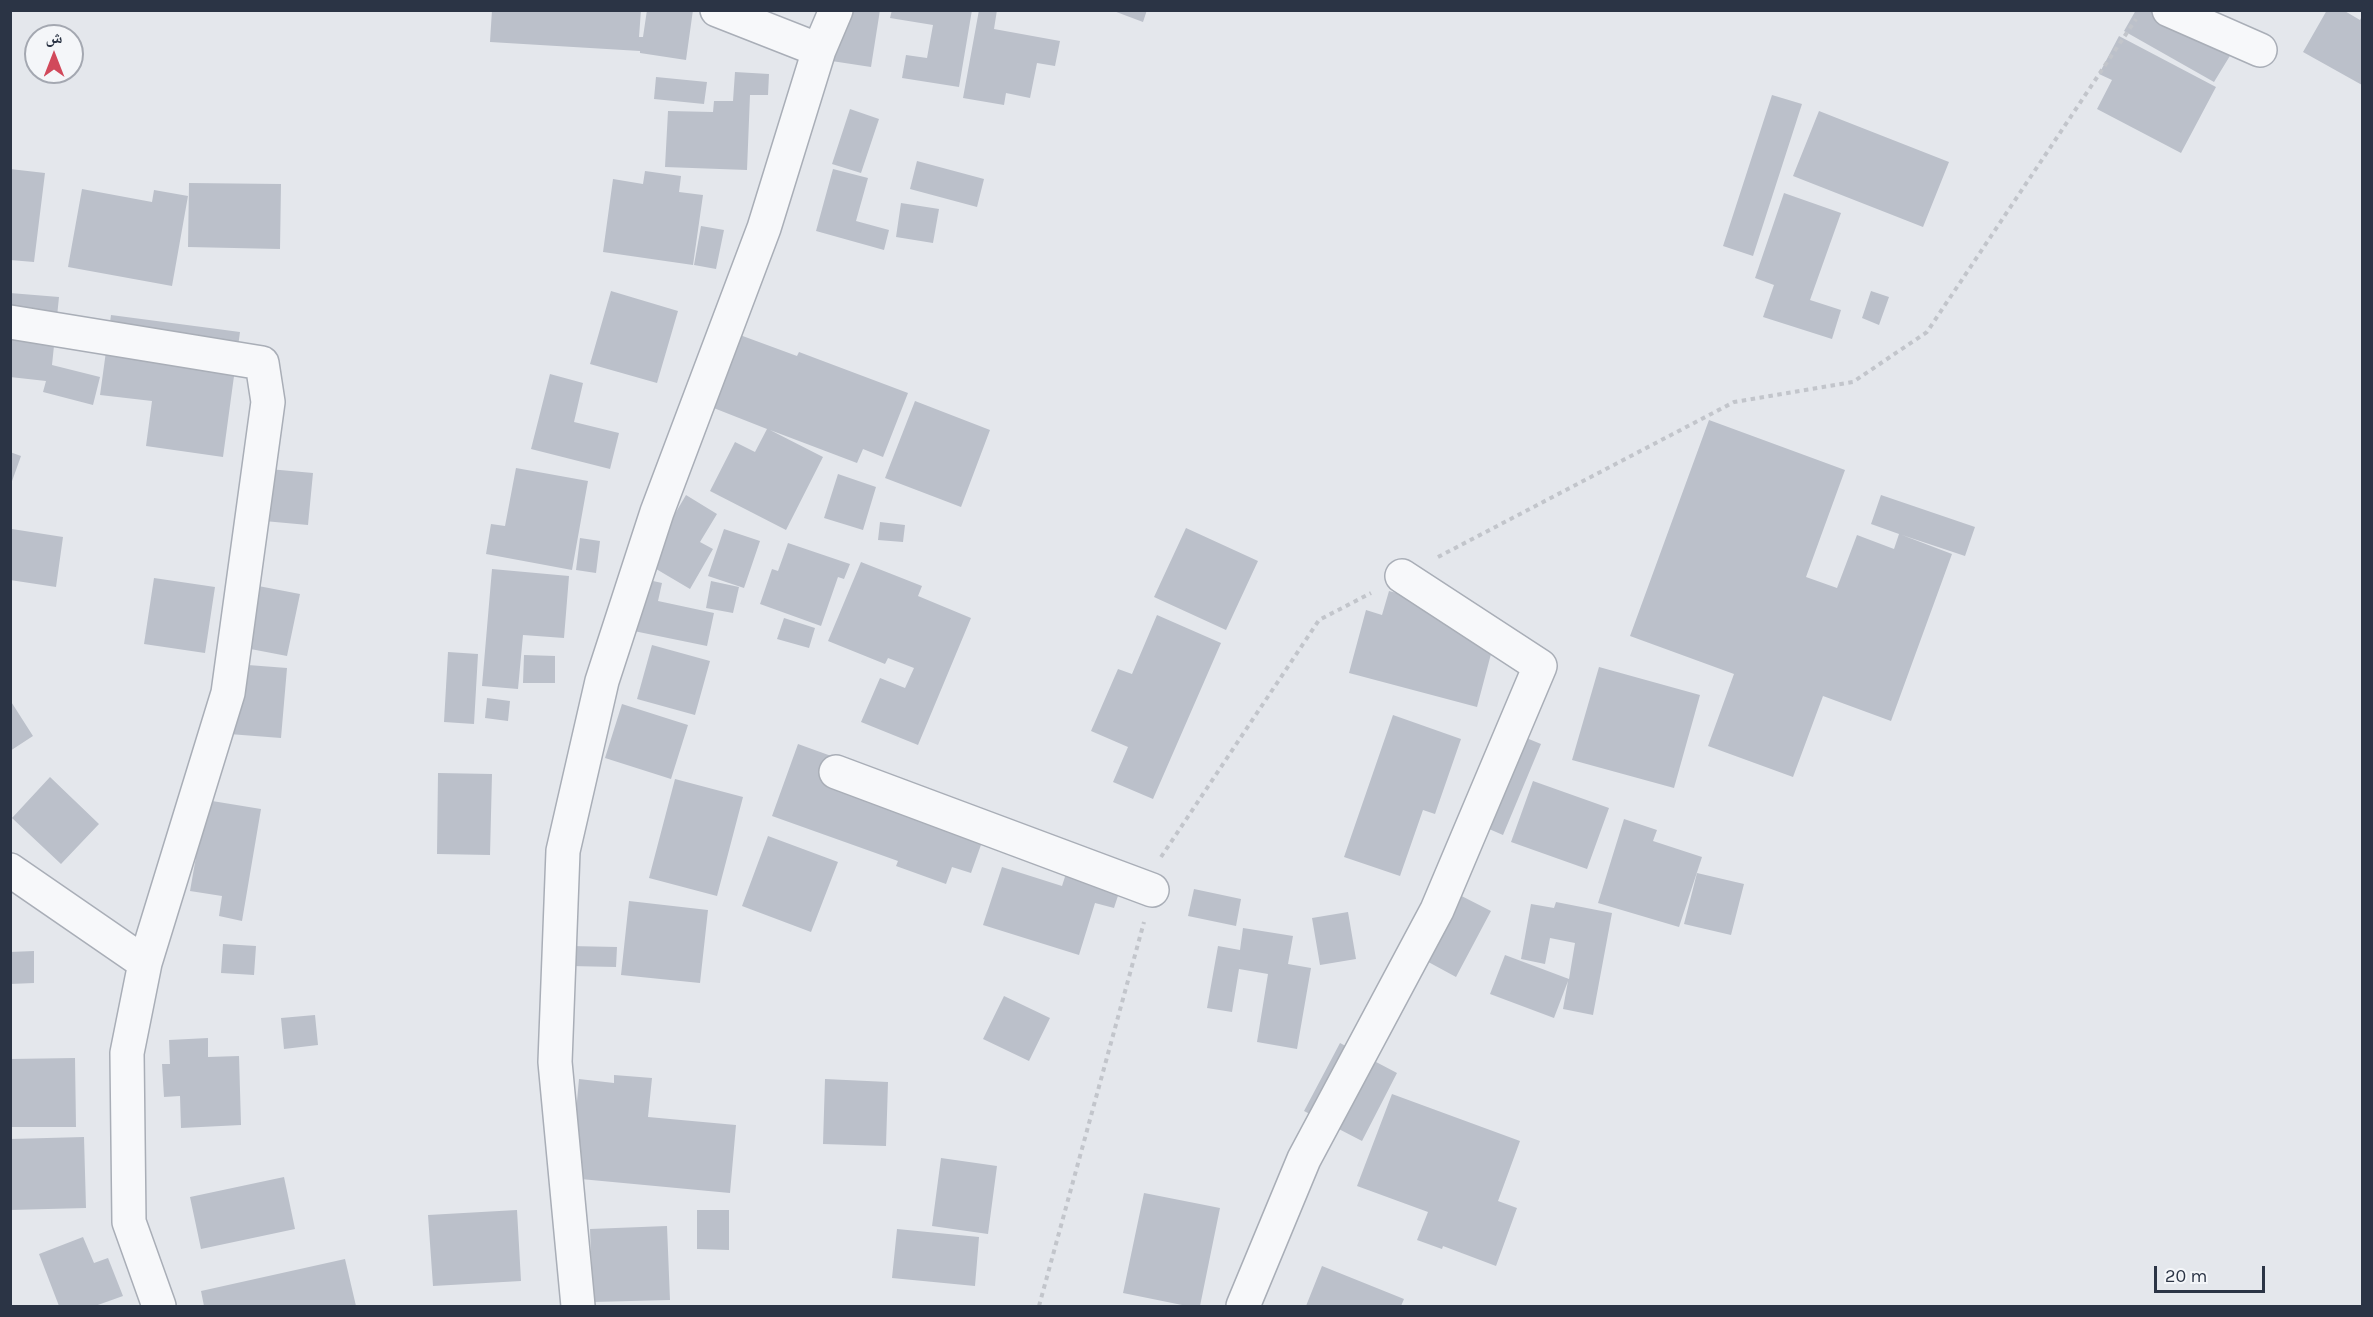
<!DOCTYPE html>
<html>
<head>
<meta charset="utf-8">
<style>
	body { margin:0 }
	#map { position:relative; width:2373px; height:1317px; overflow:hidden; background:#e4e7ec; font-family:Karla,"Noto Naskh Arabic",sans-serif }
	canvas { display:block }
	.frame { position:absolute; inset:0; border:12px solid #2b3445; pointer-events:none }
	.north { position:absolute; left:24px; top:24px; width:60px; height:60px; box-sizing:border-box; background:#f4f6f9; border:2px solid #a4a8b1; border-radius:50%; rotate:0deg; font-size:16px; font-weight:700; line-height:24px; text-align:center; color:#2b3445 }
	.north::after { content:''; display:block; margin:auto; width:21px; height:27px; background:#d1495b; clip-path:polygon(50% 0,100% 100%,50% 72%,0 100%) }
	.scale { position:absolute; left:2154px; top:1266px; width:111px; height:27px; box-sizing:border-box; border:3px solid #2b3445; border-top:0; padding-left:8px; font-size:18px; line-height:21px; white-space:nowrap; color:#2b3445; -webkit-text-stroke:4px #f4f6f9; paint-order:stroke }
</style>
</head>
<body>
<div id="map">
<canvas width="2373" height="1317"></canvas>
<div class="frame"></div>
<div class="north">ش</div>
<div class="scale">20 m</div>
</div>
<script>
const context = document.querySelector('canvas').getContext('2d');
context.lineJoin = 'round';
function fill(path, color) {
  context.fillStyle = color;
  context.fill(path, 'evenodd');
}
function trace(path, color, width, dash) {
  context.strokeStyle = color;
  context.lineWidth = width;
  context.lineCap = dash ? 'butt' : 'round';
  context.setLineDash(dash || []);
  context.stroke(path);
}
fill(new Path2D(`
	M492 10H641L639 37H643L647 10H693L686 60 640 53V51L490 42Z
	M833 10H880L871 67 825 60Z
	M892 10H972L959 87 902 78 906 55 927 58 933 25 890 18Z
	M979 10H997L994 29 1060 41 1055 66 1037 63 1030 98 1006 93 1004 105 963 98Z
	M1111 10H1147L1143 22Z
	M2136 10H2186L2239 41 2214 82 2124 31Z
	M2327 10H2343L2360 20 2362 16V85L2303 52Z
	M2119 36 2216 87 2181 153 2097 109 2112 80 2099 74Z
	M735 72 769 74 768 95H750L747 170 665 167 668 111 713 112 714 101H733Z
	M656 77 707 82 704 104 654 99Z
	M1772 95 1802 104 1753 256 1723 246Z
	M850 109 879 119 861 173 832 164Z
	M1819 111 1949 162 1923 227 1793 176Z
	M917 161 984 179 977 207 910 189Z
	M10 169 45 173 34 262 10 260Z
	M833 169 868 178 856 221 889 230 884 250 816 231Z
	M645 171 681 176 679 192 703 195 693 265 603 252 613 179 643 184Z
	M189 183 281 184 280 249 188 247Z
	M82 189 152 202 154 190 188 196 172 286 68 267Z
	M1784 193 1841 213 1810 300 1841 310 1832 339 1763 317 1774 285 1755 278Z
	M901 203 939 209 933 243 896 237Z
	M701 226 724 230 716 269 694 265Z
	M611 291 678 311 657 383 590 364Z
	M1871 291 1889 297 1879 325 1862 318Z
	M10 293 59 297 52 365 100 377 93 405 43 392 46 381 10 377Z
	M111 315 240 332 223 457 146 446 152 401 100 395Z
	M729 331 797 356 799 352 908 393 883 457 863 449 857 463 770 430 823 457 786 530 710 491 735 442 755 452 767 429 701 403Z
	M550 374 583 383 574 422 619 433 610 469 531 449Z
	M915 401 990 430 961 507 885 478Z
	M1709 420 1845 470 1806 577 1837 588 1857 535 1894 549 1899 534 1871 524 1881 495 1975 527 1965 556 1902 535 1952 554 1891 721 1823 696 1793 777 1708 746 1734 674 1630 636Z
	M10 452 21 456 11 484H10Z
	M258 468 313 473 308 525 253 520Z
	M516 468 588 481 572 570 486 554 491 524 505 526Z
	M838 474 876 487 863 530 824 518Z
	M686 495 717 514 700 542 713 549 690 589 646 563Z
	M880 522 905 525 903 542 878 540Z
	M1186 528 1258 561 1226 630 1154 597Z
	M12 529 63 537 56 587 10 580Z
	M724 529 760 541 744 588 708 576Z
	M580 538 600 541 596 573 576 570Z
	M788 543 850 564 844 579 838 577 821 626 760 604 772 569 778 571Z
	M861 562 922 586 918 596 971 618 918 745 861 722 880 678 905 688 914 668 888 658 885 664 828 641Z
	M492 569 569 576 564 638 523 635 518 689 482 686Z
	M635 577 662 583 658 601 714 613 707 646 624 629Z
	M154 578 215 587 205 653 144 644Z
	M711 581 739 587 733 613 706 608Z
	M248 584 300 594 287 656 235 646Z
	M1389 591 1500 620 1477 707 1349 673 1366 610 1382 615Z
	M1157 615 1221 643 1153 799 1113 782 1128 747 1091 731 1118 669 1132 674Z
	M784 618 815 628 809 648 777 639Z
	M652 645 710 661 695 715 637 699Z
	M448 652 478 654 474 724 444 722Z
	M524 655 555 656V683H523Z
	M222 663 287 668 281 738 216 733Z
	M1599 667 1700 695 1674 788 1572 760Z
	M487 698 510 701 508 721 485 718Z
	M10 700 33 736 10 751Z
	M622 704 688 725 671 779 605 758Z
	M1393 715 1461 739 1435 814 1423 810 1400 876 1344 857Z
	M1497 726 1541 744 1503 835 1459 816Z
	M798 744 992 814 971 873 952 867 946 884 896 866 898 861 772 816Z
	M438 773 492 774 490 855 437 854Z
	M50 777 99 824 61 864 12 818Z
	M675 779 743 797 717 896 649 878Z
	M1533 781 1609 808 1587 869 1511 842Z
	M206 800 261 809 242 921 219 916 222 896 190 891Z
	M1624 819 1657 830 1653 841 1702 857 1679 927 1598 903Z
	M768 836 838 862 811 932 742 906Z
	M1074 849 1128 865 1114 908 1095 903 1079 955 983 925 1002 867 1062 886Z
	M1697 873 1744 884 1731 935 1684 924Z
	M1436 883 1491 911 1456 977 1421 958Z
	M1194 889 1241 899 1236 926 1188 916Z
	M629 901 708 910 700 983 621 975Z
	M1556 902 1612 913 1593 1015 1563 1009 1568 981 1554 1018 1490 994 1505 955 1569 979 1575 943 1550 938 1545 964 1521 959 1531 904 1554 908Z
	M1348 912 1356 959 1320 965 1312 918Z
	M1243 928 1293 936 1288 964 1311 968 1297 1049 1257 1042 1268 974 1239 969 1232 1012 1207 1008 1218 946 1240 950Z
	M223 944 256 946 254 975 221 973Z
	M570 946 617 947 616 967 570 966Z
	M34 951V983L10 984V952Z
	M1004 996 1050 1018 1029 1061 983 1039Z
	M315 1015 318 1045 284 1049 281 1018Z
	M208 1038V1057L239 1056 241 1125 181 1128 180 1096 164 1097 162 1064H170L169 1040Z
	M1340 1043 1397 1073 1362 1141 1304 1111Z
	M75 1058 76 1127H10V1059Z
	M614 1075 652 1078 648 1117 736 1125 730 1193 570 1178 579 1079 614 1083Z
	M825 1079 888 1082 886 1146 823 1144Z
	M1392 1094 1520 1141 1498 1201 1517 1208 1496 1266 1443 1246 1442 1249 1417 1240 1428 1212 1357 1186Z
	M84 1137 86 1208 10 1210V1139Z
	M941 1158 997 1166 988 1234 932 1226Z
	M284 1177 295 1229 201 1249 190 1197Z
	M1144 1193 1220 1208 1200 1306H1187L1123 1293Z
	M517 1210 521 1281 433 1286 428 1215Z
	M697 1210H729V1250L697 1249Z
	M667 1226 670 1300 593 1302 590 1229Z
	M897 1229 979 1237 975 1286 892 1278Z
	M83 1237 94 1263 108 1258 123 1296 95 1306H59L39 1254Z
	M345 1259 356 1306H204L201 1291Z
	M1322 1266 1404 1299 1401 1306H1306Z`), '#bbc0ca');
const minor = new Path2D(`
	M717 10 819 50
	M2169 10 2260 50
	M10 322 262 363 268 402 228 693 145 963
	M836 772 1152 890
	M10 870 145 963 127 1053 129 1222 159 1306
	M578 1306 555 1062 563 851 602 681 657 512 764 228 819 50 836 10
	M1243 1306 1304 1159 1437 910 1540 666 1402 576`);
trace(minor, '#a9aeb7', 36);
trace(new Path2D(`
	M1438 557 1734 402 1853 382 1927 332 2136 19
	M1161 857 1319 620 1371 593
	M1039 1306 1144 922`), '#c2c5cb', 4, [4.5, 4.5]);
trace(minor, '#f7f8fa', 33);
</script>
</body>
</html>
